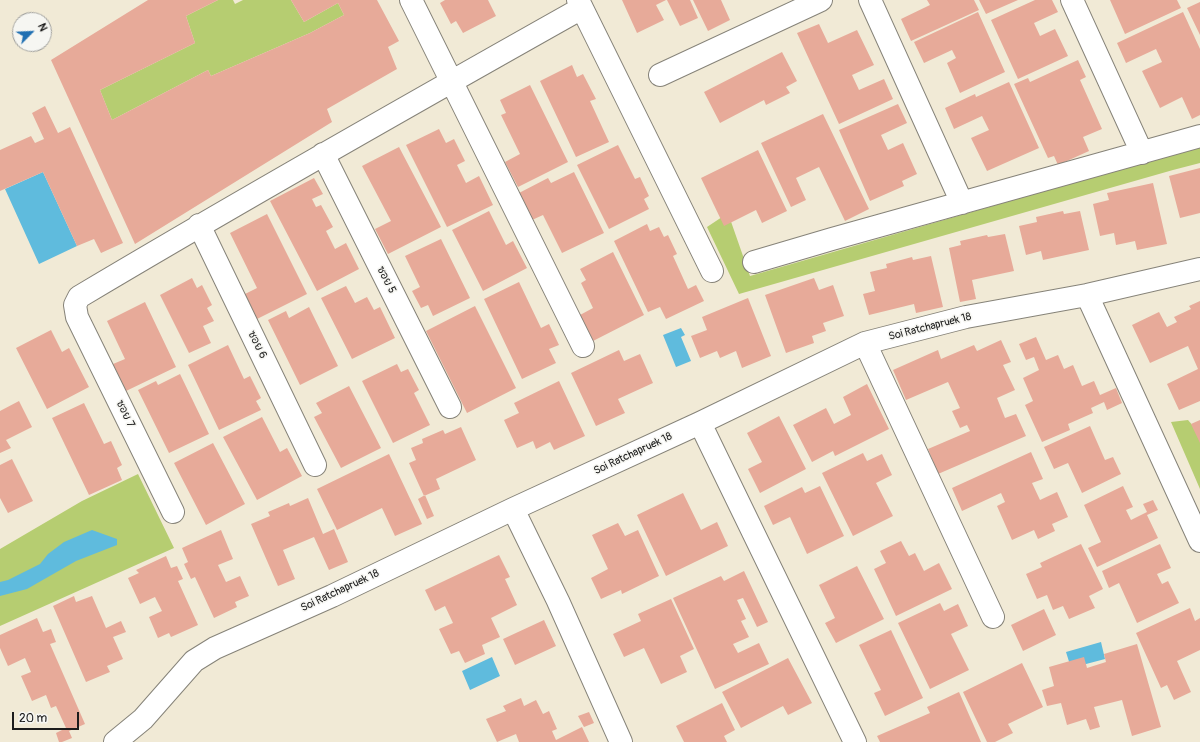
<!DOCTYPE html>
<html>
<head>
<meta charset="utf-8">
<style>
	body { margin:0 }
	#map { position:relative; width:1200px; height:742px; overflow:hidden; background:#f1ead6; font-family:Pangolin,sans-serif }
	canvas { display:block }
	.north { position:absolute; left:12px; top:12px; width:40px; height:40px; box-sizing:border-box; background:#f6f6f2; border:1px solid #9f9f9c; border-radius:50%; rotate:66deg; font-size:11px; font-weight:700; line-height:16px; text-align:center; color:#1c1c1c }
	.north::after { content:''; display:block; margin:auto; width:14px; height:18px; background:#1f6fb2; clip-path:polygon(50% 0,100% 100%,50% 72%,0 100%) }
	.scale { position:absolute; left:12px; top:712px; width:67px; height:18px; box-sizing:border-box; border:2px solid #1c1c1c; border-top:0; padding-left:5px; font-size:12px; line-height:14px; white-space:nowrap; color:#1c1c1c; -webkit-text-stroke:3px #f6f6f2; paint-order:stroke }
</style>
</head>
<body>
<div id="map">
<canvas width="1200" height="742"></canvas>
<div class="north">N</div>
<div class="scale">20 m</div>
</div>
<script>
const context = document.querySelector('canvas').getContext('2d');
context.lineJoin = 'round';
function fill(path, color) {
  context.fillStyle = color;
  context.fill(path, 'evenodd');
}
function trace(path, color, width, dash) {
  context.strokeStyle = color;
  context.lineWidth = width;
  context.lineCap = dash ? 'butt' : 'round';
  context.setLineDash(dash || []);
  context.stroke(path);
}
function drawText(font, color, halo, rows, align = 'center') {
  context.font = font + ' Pangolin,"Playpen Sans Thai",sans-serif';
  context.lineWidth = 3;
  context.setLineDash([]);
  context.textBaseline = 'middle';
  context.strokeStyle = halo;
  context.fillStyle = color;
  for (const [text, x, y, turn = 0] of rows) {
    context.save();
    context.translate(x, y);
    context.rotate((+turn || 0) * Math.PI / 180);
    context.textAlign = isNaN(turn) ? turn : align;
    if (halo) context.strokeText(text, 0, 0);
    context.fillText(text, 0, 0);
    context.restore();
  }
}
fill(new Path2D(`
	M218 0H233L235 4 243 0H291L304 22 338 3 344 15 310 33 211 76 208 70 112 120 100 90 195 43 186 16Z
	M1200 146V163L1173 170 739 294 707 227 728 213 750 276Z
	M1188 420 1200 434V489L1171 422Z
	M138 474 174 548 0 626V549L82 501Z`), '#b6cd71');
fill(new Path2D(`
	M43 172 77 246 39 264 5 189Z
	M681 328 685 335 681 337 691 361 676 367 663 335Z
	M92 530 117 539V545L76 561 27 589 0 596V582L8 580 40 564 48 554 64 542Z
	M1101 642 1105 659 1071 668 1066 652Z
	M492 657 500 676 470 690 462 671Z`), '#5fbbdd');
fill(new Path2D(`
	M148 0H218L186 16 195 43 100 90 112 120 208 70 211 76 310 33 344 15 338 3 304 22 291 0H377L399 41 388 47 397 69 327 109 332 122 135 244 51 60Z
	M445 0H488L496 16 463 33 456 21 451 24 440 3Z
	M622 0H666L656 5 664 20 637 33Z
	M667 0H690L698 18 680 26Z
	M693 0H721L730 20 708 31Z
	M927 0H974L979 10 911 41 901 19 930 5Z
	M979 0H1018L986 14Z
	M1035 0H1052L1058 12 1034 23 1040 36 1055 29 1068 56 1018 79 991 20Z
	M1110 0H1177L1181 8 1125 34Z
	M1200 2V35L1187 8Z
	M978 12 1005 72 960 93 947 63 956 58 952 50 924 63 914 42Z
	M1183 12 1200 49V115L1192 119 1182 97 1160 108 1142 71 1162 62 1156 49 1126 63 1117 43Z
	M819 24 828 43 857 30 874 65 852 75 859 90 884 79 893 99 839 124 797 33Z
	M782 52 797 81 786 87 790 93 766 105 764 100 720 123 704 92Z
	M1078 60 1086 77 1080 80 1102 129 1083 137 1089 151 1058 165 1054 156 1048 158 1014 84 1028 78 1030 82Z
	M572 65 577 77 583 74 596 99 590 101 609 142 576 157 540 81Z
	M1009 82 1039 148 987 171 971 138 989 130 982 116 954 129 945 108 975 94 976 97Z
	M530 85 568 162 518 187 505 162 520 154 501 115 506 113 500 100Z
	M898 104 907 123 881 135 888 150 903 143 917 174 902 181 904 186 870 201 839 130Z
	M45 106 58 133 70 127 123 243 101 253 94 239 77 246 43 172 0 191V150L31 136 35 143 44 139 32 113Z
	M823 114 869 209 845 221 819 167 796 178 806 200 791 207 761 143Z
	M439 129 446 143 454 139 465 161 457 165 466 183 479 176 493 205 447 227 406 145Z
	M618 145 635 179 640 177 649 196 644 199 649 209 609 229 577 165Z
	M399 147 441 227 388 254 375 229 391 221 362 166Z
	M758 150 787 211 762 223 756 210 724 226 701 178Z
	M1200 168V213L1180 218 1169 176Z
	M574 172 604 233 562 253 543 215 532 220 519 193 548 178 551 183Z
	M314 178 323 194 312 199 316 207 321 205 333 227 326 231 335 249 346 243 359 269 317 291 270 201Z
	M1153 183 1167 244 1137 250 1135 241 1116 245 1114 233 1100 236 1093 204 1109 200 1107 193Z
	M489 211 506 245 513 241 527 268 483 291 452 230Z
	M1063 211 1064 214 1080 211 1089 250 1043 260 1041 251 1026 255 1019 226 1037 222 1036 217Z
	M267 214 307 294 255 320 243 295 257 288 230 233Z
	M647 224 650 231 659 227 664 237 668 235 677 254 673 256 688 289 696 285 704 301 666 319 660 307 648 312 614 241Z
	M1005 234 1014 271 972 280 976 299 960 302 949 248 961 245 960 241 987 235 988 237Z
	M441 239 470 298 433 316 428 305 421 308 412 291 420 287 405 256Z
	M613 252 644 315 593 341 580 315 593 308 581 283 586 280 580 269Z
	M931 256 943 307 916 313 914 304 869 315 863 294 875 291 870 272 887 268 886 264 912 257 913 260Z
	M192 278 197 288 202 285 212 305 207 308 214 321 203 326 211 343 189 353 160 295Z
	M814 278 819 290 833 285 844 316 823 323 826 331 812 336 814 343 786 353 765 295Z
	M519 282 541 328 549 324 559 345 549 349 556 363 522 379 484 299Z
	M346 286 355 303 367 297 374 310 380 307 395 338 352 359 321 298Z
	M748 298 771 356 742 368 736 351 720 358 717 351 700 358 691 336 707 330 702 317Z
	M1200 301V401L1179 410 1167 384 1198 369 1188 346 1150 363 1132 325 1159 312 1167 327 1177 322 1174 317 1191 309 1189 306Z
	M145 302 176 367 126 391 113 364 125 359 107 321Z
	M475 306 516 388 467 413 426 331Z
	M309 307 338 366 300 385 268 320 286 311 289 318Z
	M51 330 62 352 69 348 89 387 47 409 16 348Z
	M1036 337 1046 360 1058 355 1064 369 1073 365 1082 386 1094 381 1100 395 1116 388 1122 403 1107 410 1104 402 1091 408 1093 413 1068 424 1070 430 1042 442 1025 405 1033 401 1023 378 1039 370 1034 357 1026 360 1019 344Z
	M1001 340 1011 362 1003 365 1015 390 997 398 1005 418 1016 414 1026 436 938 474 928 449 970 431 967 425 960 428 952 411 960 408 948 382 906 400 893 370 938 350 941 359 974 345 977 351Z
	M228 345 244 379 250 376 261 398 256 401 261 410 219 430 188 365Z
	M619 350 624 361 640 354 653 383 618 399 625 413 596 426 571 373Z
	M397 364 401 372 408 369 419 390 414 393 430 425 393 443 362 381Z
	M180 374 209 434 169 453 138 390 156 381 158 385Z
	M559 381 585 436 554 450 550 442 536 449 533 441 517 448 504 420 519 413 514 403Z
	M867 384 889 429 835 456 833 451 812 462 793 425 826 408 834 424 851 415 843 397Z
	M349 386 381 448 341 468 314 417 322 413 316 403Z
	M19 401 32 427 6 440 11 448 0 453V411Z
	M84 403 104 444 111 441 122 465 117 468 122 480 89 495 52 418Z
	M779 416 806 469 760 493 748 469 762 462 747 433Z
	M262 417 280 452 287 448 302 476 257 500 223 437Z
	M1200 420V443L1191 424Z
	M1090 426 1105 460 1113 457 1121 474 1082 493 1068 463 1054 469 1044 447Z
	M461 427 476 460 436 479 440 489 424 496 409 463 416 460 411 448 423 443 422 439 443 430 445 434Z
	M213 443 245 504 206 525 174 463Z
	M1031 452 1043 479 1032 483 1040 500 1057 492 1068 517 1052 524 1055 531 1038 539 1034 530 1012 540 997 506 1005 502 1001 493 962 511 952 488Z
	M863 453 867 461 882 454 892 475 876 483 893 516 853 536 822 473Z
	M389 454 422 524 395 536 382 508 337 530 317 489Z
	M12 459 33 501 8 513 0 498V465Z
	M820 486 844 536 807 554 790 517 773 525 764 506 802 487 805 493Z
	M1123 486 1133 507 1126 510 1131 520 1147 512 1143 504 1153 500 1158 510 1147 515 1158 538 1097 567 1088 548 1101 542 1084 505Z
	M683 493 701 530 717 522 728 546 666 576 637 515Z
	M425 495 434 516 427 519 418 499Z
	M308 498 323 534 334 529 348 562 329 570 314 537 283 550 295 579 278 586 251 524 270 516 268 512 289 503 290 506Z
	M618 523 625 536 638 530 659 576 622 594 621 590 601 599 591 578 608 569 592 535Z
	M221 530 233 559 218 565 226 582 240 576 249 596 235 602 237 607 214 618 195 577 191 579 184 564 188 562 182 548Z
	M901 541 909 556 915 553 924 571 939 563 952 589 896 616 874 569 886 563 880 551Z
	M1081 544 1103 589 1089 596 1095 608 1069 619 1063 606 1053 610 1047 595 1037 599 1026 574 1042 567 1040 563Z
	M1160 544 1171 568 1157 574 1162 584 1168 581 1179 603 1137 623 1119 583 1109 588 1102 571Z
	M499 555 510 577 505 579 517 605 491 618 500 637 482 645 485 654 465 663 459 651 451 654 439 629 453 623 445 606 435 611 425 590Z
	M166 556 171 568 177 566 183 579 178 581 198 625 171 637 169 633 158 638 149 617 162 611 155 597 140 604 128 578 139 573 136 570Z
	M857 566 884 619 836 643 825 623 835 618 819 585Z
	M744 571 768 622 757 627 743 598 737 600 746 619 741 621 749 637 733 644 738 653 759 643 769 664 715 689 673 598 721 576 724 581Z
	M74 596 76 602 92 596 106 628 121 621 126 632 113 637 123 659 107 666 110 672 86 682 53 606Z
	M671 599 694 649 680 656 687 672 661 684 644 648 624 657 613 634 641 621 638 614Z
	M940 603 944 611 958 604 968 626 951 634 969 670 930 689 898 623Z
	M1190 608 1195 621 1200 618V650L1177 661 1191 692 1174 700 1167 685 1161 688 1136 633Z
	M1044 609 1056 635 1023 651 1011 625Z
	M37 618 43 632 51 629 56 642 50 644 85 724 69 731 72 738 62 742H59L56 733 66 728 56 706 51 708 46 695 32 701 21 676 31 672 25 658 8 666 0 648V635Z
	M544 620 556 646 515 665 503 639Z
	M891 630 923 698 885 716 874 693 881 690 859 645Z
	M1137 644 1161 727 1132 736 1122 700 1094 707 1100 727 1090 730 1086 719 1067 725 1061 703 1047 706 1042 690 1054 686 1049 667 1084 657 1087 668 1106 662 1104 654Z
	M788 658 812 703 788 715 783 706 741 728 722 692Z
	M1022 663 1043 707 1008 724 1013 733 995 742H987L963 692Z
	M959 692 981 742H880L877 736 930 713 927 707Z
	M521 698 524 706 536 700 543 714 549 711 557 729 552 731 556 740 582 727 589 742H519L516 734 497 742 486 719 506 711 503 706Z
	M722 703 735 730 724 736 727 742H684L676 726Z
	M589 712 594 723 584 727 578 716Z`), '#e7aa99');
const street = new Path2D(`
	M411 0 583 346
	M578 0 712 271
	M870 0 962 203
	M1072 0 1142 153
	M660 75 821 0
	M323 154 450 407
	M199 225 315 465
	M754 262 832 239 1200 136
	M1087 295 1200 541
	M865 343 993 617
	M700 423 855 742
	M513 509 558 601 621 742
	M173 512 77 317 75 305 79 297C245 198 413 103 582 8
	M115 742 143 719 194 661 215 648 332 596 513 509 700 423 865 343 966 317 1087 295 1200 269`);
trace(street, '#868379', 24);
trace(street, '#fff', 22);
drawText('11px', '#1c1c1c', '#f6f6f2', [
	["ซอย 5",386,280,63],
	["Soi Ratchapruek 18",930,327,-14],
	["ซอย 6",257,345,64],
	["ซอย 7",125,414,64],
	["Soi Ratchapruek 18",633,454,-25],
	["Soi Ratchapruek 18",340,591,-25]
]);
</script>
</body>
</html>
